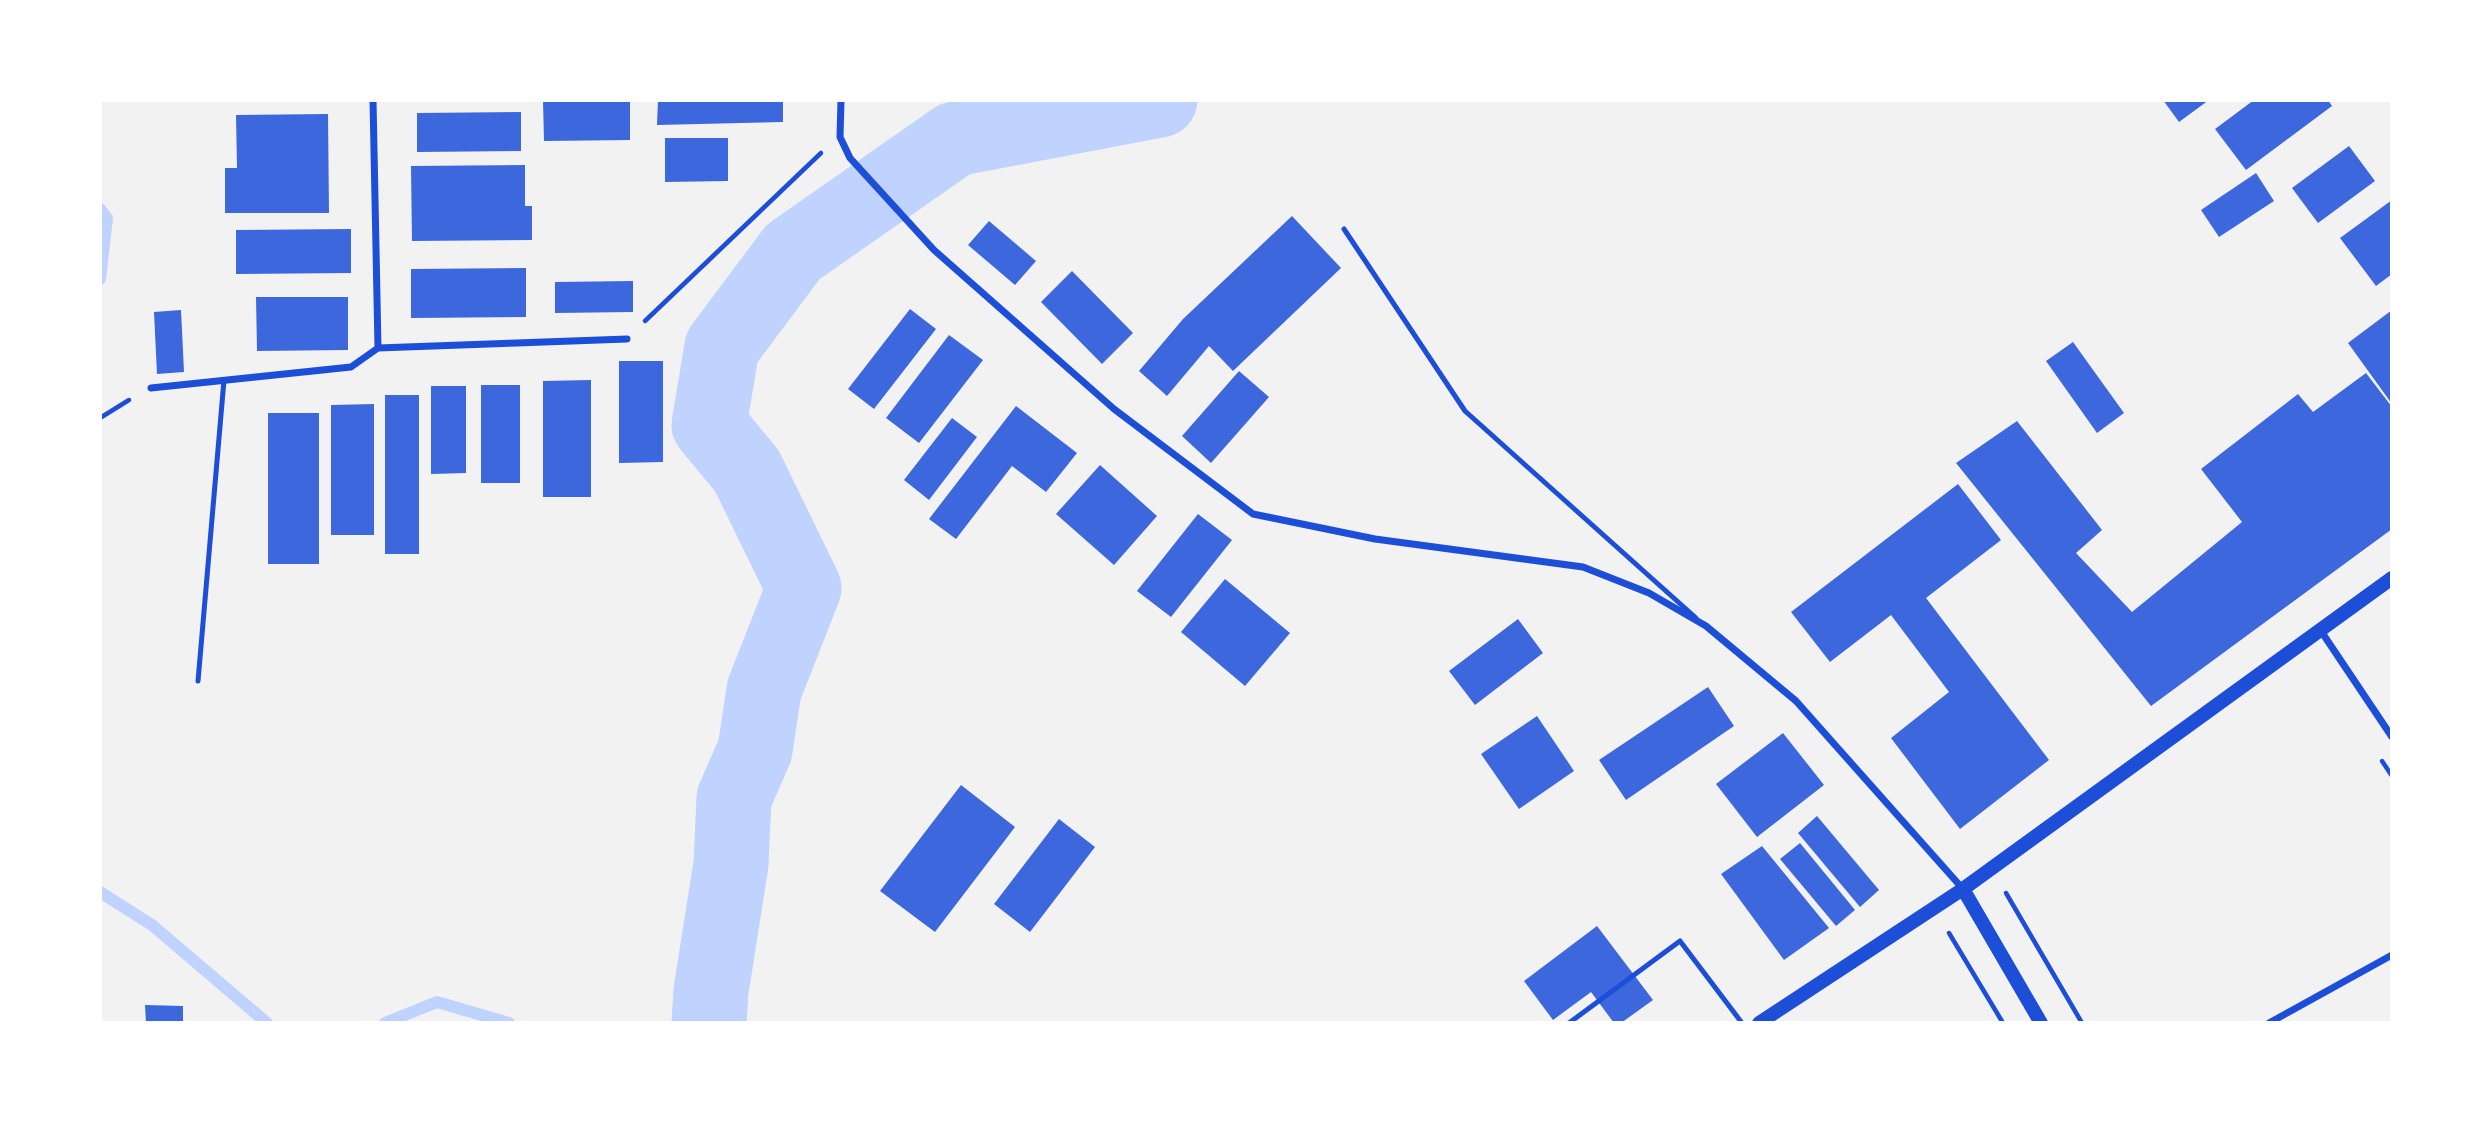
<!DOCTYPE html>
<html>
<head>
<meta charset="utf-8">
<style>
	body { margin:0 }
	#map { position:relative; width:2492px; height:1123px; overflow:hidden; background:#f2f2f2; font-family:"Titillium Web",sans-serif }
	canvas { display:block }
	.frame { position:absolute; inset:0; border:102px solid #fff; pointer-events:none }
</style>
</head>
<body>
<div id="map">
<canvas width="2492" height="1123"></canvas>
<div class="frame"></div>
</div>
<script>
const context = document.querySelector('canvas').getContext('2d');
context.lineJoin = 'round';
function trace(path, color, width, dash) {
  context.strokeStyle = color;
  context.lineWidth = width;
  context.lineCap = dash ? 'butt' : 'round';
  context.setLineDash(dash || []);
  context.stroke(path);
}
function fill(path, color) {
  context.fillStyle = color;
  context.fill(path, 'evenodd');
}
trace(new Path2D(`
	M100 209 107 218 100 279
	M100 892 152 925 267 1023
	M385 1023 437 1002 509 1023`), '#bfd3fe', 12);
trace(new Path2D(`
	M709 1023 711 991 731 864 734 798 755 750 764 690 804 588 747 471 709 425 722 347 793 252 955 139 1160 100`), '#bfd3fe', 75);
fill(new Path2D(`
	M543 100H630V140L544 141Z
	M658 100H783V122L657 125Z
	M2163 100H2209L2179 122Z
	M2254 100H2328L2332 106 2246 170 2215 129Z
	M521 112V151L417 152V113Z
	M328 114 329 213H225V168H237L236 115Z
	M665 138H728V181L665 182Z
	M2349 146 2375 181 2318 223 2292 188Z
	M525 165V206H532V240L412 241 411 166Z
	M2256 173 2274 201 2219 237 2201 210Z
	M2392 200V274L2376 286 2340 238Z
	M1292 216 1341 268 1233 371 1209 346 1167 396 1139 371 1183 319Z
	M989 221 1036 261 1015 285 968 245Z
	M351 229V273L236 274V230Z
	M526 268V317L411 318V269Z
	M1072 271 1133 333 1102 364 1041 302Z
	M633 281V312L555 313V282Z
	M256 297H348V350L257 351Z
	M910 309 936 329 874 409 848 389Z
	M181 310 184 372 157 374 154 312Z
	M2392 310V404L2348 343Z
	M949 335 983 360 919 443 886 418Z
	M2073 342 2124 413 2097 433 2046 361Z
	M619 361H663V462L619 463Z
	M1239 371 1269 397 1211 463 1182 436Z
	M2366 373 2392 407V529L2151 706 1956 463 2017 421 2102 530 2076 553 2132 612 2242 522 2201 469 2298 394 2313 412Z
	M591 380V497H543V381Z
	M481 385H520V483H481Z
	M431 386H466V473L431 474Z
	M385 395H419V554H385Z
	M374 404V535H331V405Z
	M1016 406 1077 453 1046 492 1012 466 956 539 929 519Z
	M268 413H319V564H268Z
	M952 418 977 437 929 500 904 480Z
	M1100 465 1157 516 1114 565 1056 514Z
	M1958 484 2001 540 1926 598 2049 760 1960 829 1891 738 1949 692 1891 615 1830 662 1791 612Z
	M1198 514 1232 540 1171 617 1137 591Z
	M1225 579 1290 633 1245 686 1181 632Z
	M1518 619 1543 653 1475 705 1449 671Z
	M1708 687 1734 726 1626 800 1599 760Z
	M1537 716 1574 771 1519 809 1481 754Z
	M1783 733 1824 785 1757 837 1716 784Z
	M961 785 1015 827 935 932 880 891Z
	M1817 816 1879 890 1860 907 1798 833Z
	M1059 819 1095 847 1030 932 994 904Z
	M1800 843 1855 910 1836 926 1780 859Z
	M1762 846 1829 928 1784 960 1721 874Z
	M1597 926 1653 1000 1621 1023H1614L1591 992 1553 1020 1524 981Z
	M145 1005 183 1006V1023H146Z`), '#3d67dc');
trace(new Path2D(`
	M645 321 821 153
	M100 418 129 400
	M2382 761 2392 776
	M2006 893 2082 1023
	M1949 933 2003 1023`), '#1d4ed8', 4.5);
trace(new Path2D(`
	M1344 229 1465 411 1696 618
	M198 681 224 380
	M1569 1023 1680 941 1742 1023`), '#1d4ed8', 5);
trace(new Path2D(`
	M373 100 378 348
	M841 100 840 137 850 158 934 250 1114 409 1253 514 1375 539 1583 567 1649 593 1706 626 1796 701 1963 889
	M151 388 351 367 378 348 627 339
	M2321 631 2392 737
	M2269 1023 2392 955`), '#1d4ed8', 7);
trace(new Path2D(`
	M1963 889 2041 1023
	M1759 1023 1963 889 2392 578`), '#1d4ed8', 14);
</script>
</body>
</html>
